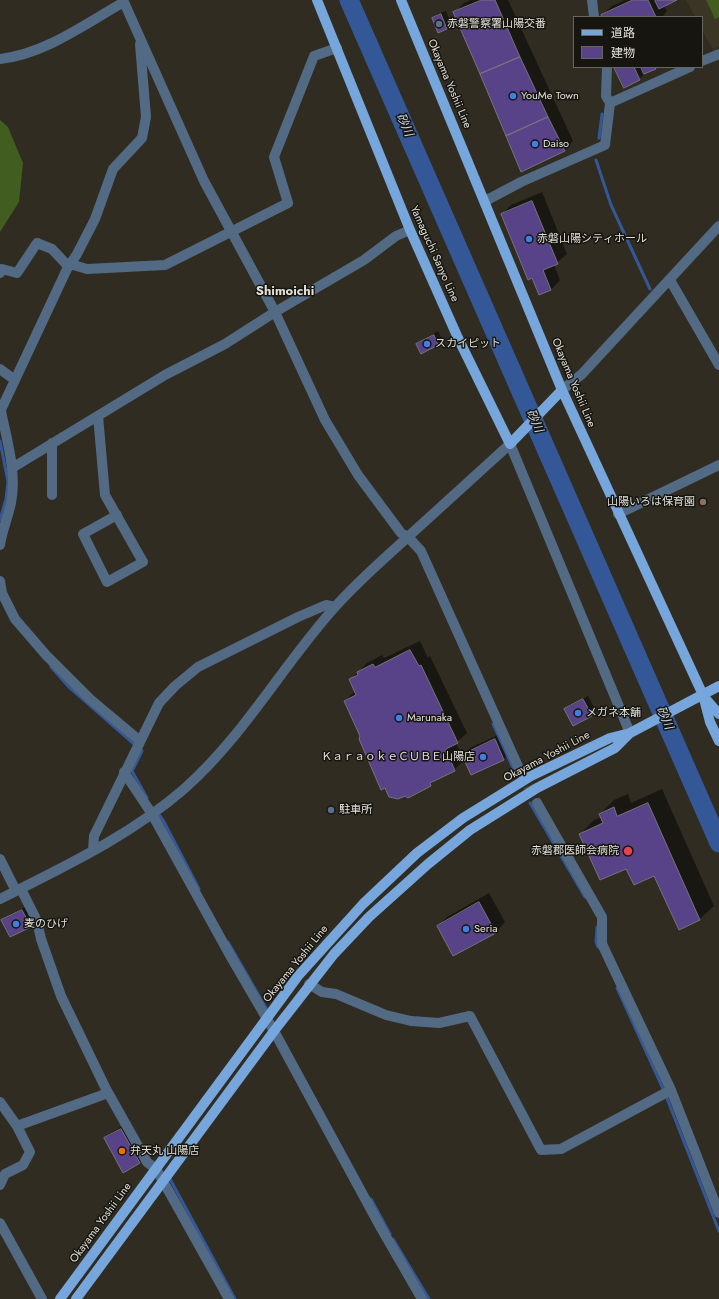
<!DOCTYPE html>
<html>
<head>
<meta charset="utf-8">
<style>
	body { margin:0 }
	#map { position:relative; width:719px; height:1299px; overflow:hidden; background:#302c21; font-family:Jost,"Noto Sans JP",sans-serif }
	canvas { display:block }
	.legend { position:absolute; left:573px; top:16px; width:130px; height:52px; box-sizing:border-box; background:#161510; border:1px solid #686660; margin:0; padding:5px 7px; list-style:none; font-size:12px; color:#e2e0d9 }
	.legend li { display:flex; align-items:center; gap:8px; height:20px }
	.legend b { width:20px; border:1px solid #686660 }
</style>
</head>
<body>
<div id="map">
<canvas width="719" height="1299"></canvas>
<ul class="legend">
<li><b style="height:5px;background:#76a6dc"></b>道路</li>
<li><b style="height:11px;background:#594388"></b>建物</li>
</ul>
</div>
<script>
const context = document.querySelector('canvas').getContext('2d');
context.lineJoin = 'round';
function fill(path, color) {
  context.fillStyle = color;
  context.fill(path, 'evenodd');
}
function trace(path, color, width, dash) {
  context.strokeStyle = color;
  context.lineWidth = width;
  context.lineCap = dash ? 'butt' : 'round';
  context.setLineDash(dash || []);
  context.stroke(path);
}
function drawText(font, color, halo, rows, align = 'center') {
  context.font = font + ' Jost,"Noto Sans JP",sans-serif';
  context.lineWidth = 3;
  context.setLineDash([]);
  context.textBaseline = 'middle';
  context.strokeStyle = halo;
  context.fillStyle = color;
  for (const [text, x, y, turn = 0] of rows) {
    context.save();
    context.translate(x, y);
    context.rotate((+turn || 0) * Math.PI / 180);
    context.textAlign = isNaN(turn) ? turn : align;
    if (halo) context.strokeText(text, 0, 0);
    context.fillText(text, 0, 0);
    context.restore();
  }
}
fill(new Path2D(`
	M686 0H719V47L713 50 702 30V17H695Z`), '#3a3525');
fill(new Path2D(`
	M706 0H719V17L715 19Z
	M0 120 8 127 23 163 19 202 0 232Z`), '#425d20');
fill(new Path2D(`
	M471 0H508L573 141 564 151 454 13 464 3Z
	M625 0H674L664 5 667 11 662 17H603L602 15 612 6Z
	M446 11 451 24 447 28 433 18 437 14Z
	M615 67H657L647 72 639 79Z
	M542 192 567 254 554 265 560 280 551 290 539 294 502 214 511 205Z
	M438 331 442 339 438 344 421 352 417 344 422 340Z
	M420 641 428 658 430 656 467 733 456 743 462 756 470 748 502 733 510 752 504 759 471 773 465 759 454 770 437 778 430 785 362 736 345 701 355 691 350 680 367 663 382 655 384 658Z
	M588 696 596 711 591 715 566 709 570 705Z
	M662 789 714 906 700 919 679 929 655 874 627 867 580 834 594 820 602 817 600 814 614 800 628 794 631 803Z
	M489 893 505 922 496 932 454 955 438 926 447 917Z
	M27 906 35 922 31 926 2 920 7 916Z
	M128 1123 147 1156 140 1162 105 1139 112 1132Z`), '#0007');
trace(new Path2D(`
	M599 138 602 114
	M596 160 611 205 650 289
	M0 441 8 482 6 499 0 520
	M51 667 69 687 142 751 132 771 147 798
	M493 724 513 768
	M530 803 585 897
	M157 812 163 820 199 889
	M597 927 596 942 598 947
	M228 942 266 1008
	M617 988 664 1091
	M666 1096 719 1231
	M170 1179 235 1299
	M371 1199 390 1234
	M393 1239 429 1299`), '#345897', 3);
trace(new Path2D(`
	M349 0 719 843`), '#345897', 19);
const building = new Path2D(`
	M482 0H495L520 57 480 74 453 12Z
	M633 0H648L656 17H602L601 15Z
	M657 0H677L659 9 655 1Z
	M441 14 447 29 438 33 432 18Z
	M520 57 548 117 506 136 480 74Z
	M614 67H634L640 80 624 88Z
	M641 67H655L656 69 644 74Z
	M548 117 565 151 521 172 506 136Z
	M532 201 558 264 543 270 551 290 539 295 532 278 528 280 501 214Z
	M434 335 438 345 421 354 416 344Z
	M410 650 419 666 421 665 458 743 446 749 455 771 430 783 431 786 408 798 405 796 398 799 389 797 385 788 381 790 359 739 360 736 344 701 356 695 349 679 358 675 357 672 373 664 375 667Z
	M583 699 592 716 573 726 564 709Z
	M495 739 504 760 471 775 462 755Z
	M648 803 700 920 679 930 654 876 634 885 626 869 600 880 579 834 603 823 599 814 614 807 617 816Z
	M479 902 496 933 453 956 437 926Z
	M22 910 31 927 10 937 1 920Z
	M121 1129 140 1163 123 1173 104 1138Z`);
fill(building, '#594388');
trace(building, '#75727e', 1);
trace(new Path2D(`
	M521 773 537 803`), '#4b473d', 10, [10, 5]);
trace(new Path2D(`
	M123 0 204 181 275 312 325 420 358 475 401 533 408 537 421 551 521 773
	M592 0 594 17
	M0 59C45 54 85 24 124 2
	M702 61 719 54
	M607 67 606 96 610 103
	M485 201 521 182 605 145 610 103 690 67
	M70 264 87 269 165 265 288 203 274 157 314 56 337 48
	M0 273 2 269 17 273 37 243 52 249 68 266
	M670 280 719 365
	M0 369 15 380
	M562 390 582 374 719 226
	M0 412 67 269 77 254 95 219 113 169 142 138 146 117 140 44
	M98 416 105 495 143 562 107 582 83 534 117 515
	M12 468 165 375 225 344 275 312 364 260 396 236 410 230
	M52 495V443
	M618 514 719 465
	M0 545C2 531 8 517 11 503 17 473 7 441 1 411
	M0 581 2 593 15 619 46 655 90 699 139 740
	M124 772 152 814 231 957 274 1031 381 1228 422 1299
	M537 803 602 917V944L671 1090 719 1213
	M93 851 94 836 159 703 175 686 198 667 298 617 326 605 335 607
	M0 859 16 891
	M21 889 37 921 41 939 61 996 106 1089 147 1162 156 1169 163 1181 229 1299
	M0 899C63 867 130 836 184 789 244 736 282 666 335 607 358 581 384 559 410 535 443 505 477 474 510 444L630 733
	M309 984 322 992 336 994 386 1015 411 1021 439 1023 470 1016 541 1150 561 1149 671 1090
	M0 1102 17 1126
	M0 1185 5 1174 23 1165 30 1152 17 1126 108 1093
	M0 1223 42 1299`), '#536a84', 10);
trace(new Path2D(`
	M317 0 410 230 458 338 510 444 562 390
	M401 0 562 390 703 695 710 722 719 741
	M705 698 719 714
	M60 1299 298 976 363 904 417 853 463 818 531 776 610 738 630 733 719 686
	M76 1299 274 1031 334 954 369 917 428 864 470 830 537 788 615 748 630 733`), '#76a6dc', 10);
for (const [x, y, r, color] of [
	[439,24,4,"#5c6f8a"],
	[513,96,4,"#3f7fe0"],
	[535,144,4,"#3f7fe0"],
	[529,239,4,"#3f7fe0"],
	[427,344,4,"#3f7fe0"],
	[703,502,4,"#8d6e63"],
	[578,713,4,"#3f7fe0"],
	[399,718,4,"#3f7fe0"],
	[483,757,4,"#3f7fe0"],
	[331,810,4,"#5c6f8a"],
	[628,851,5,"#e0444e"],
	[16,924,4,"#3f7fe0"],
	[466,929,4,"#3f7fe0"],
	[122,1151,4,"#e8710a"]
]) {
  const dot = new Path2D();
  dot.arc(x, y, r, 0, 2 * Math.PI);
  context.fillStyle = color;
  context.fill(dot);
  trace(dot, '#161510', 1.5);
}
drawText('11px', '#e2e0d9', '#161510', [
	["赤磐警察署山陽交番",447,24],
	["YouMe Town",521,96],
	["Daiso",543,144],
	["赤磐山陽シティホール",537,239],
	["スカイピット",435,344],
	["山陽いろは保育園",695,502,"right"],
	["メガネ本舗",586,713],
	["Marunaka",407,718],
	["ＫａｒａｏｋｅＣＵＢＥ山陽店",475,757,"right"],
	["駐車所",339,810],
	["赤磐郡医師会病院",619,851,"right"],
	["麦のひげ",24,924],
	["Seria",474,929],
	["弁天丸 山陽店",130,1151]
], 'left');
drawText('11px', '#e2e0d9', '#161510', [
	["Okayama Yoshii Line",449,84,67],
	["Yamaguchi Sanyo Line",434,254,66],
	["Okayama Yoshii Line",573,383,67],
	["Okayama Yoshii Line",547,757,-28],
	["Okayama Yoshii Line",296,964,-51],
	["Okayama Yoshii Line",101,1223,-54]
]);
drawText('italic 12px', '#d1ddef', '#161510', [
	["砂川",404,125,66],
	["砂川",534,421,66],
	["砂川",664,718,66]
]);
drawText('bold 13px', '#e2e0d9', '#161510', [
	["Shimoichi",285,292]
]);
</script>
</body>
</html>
